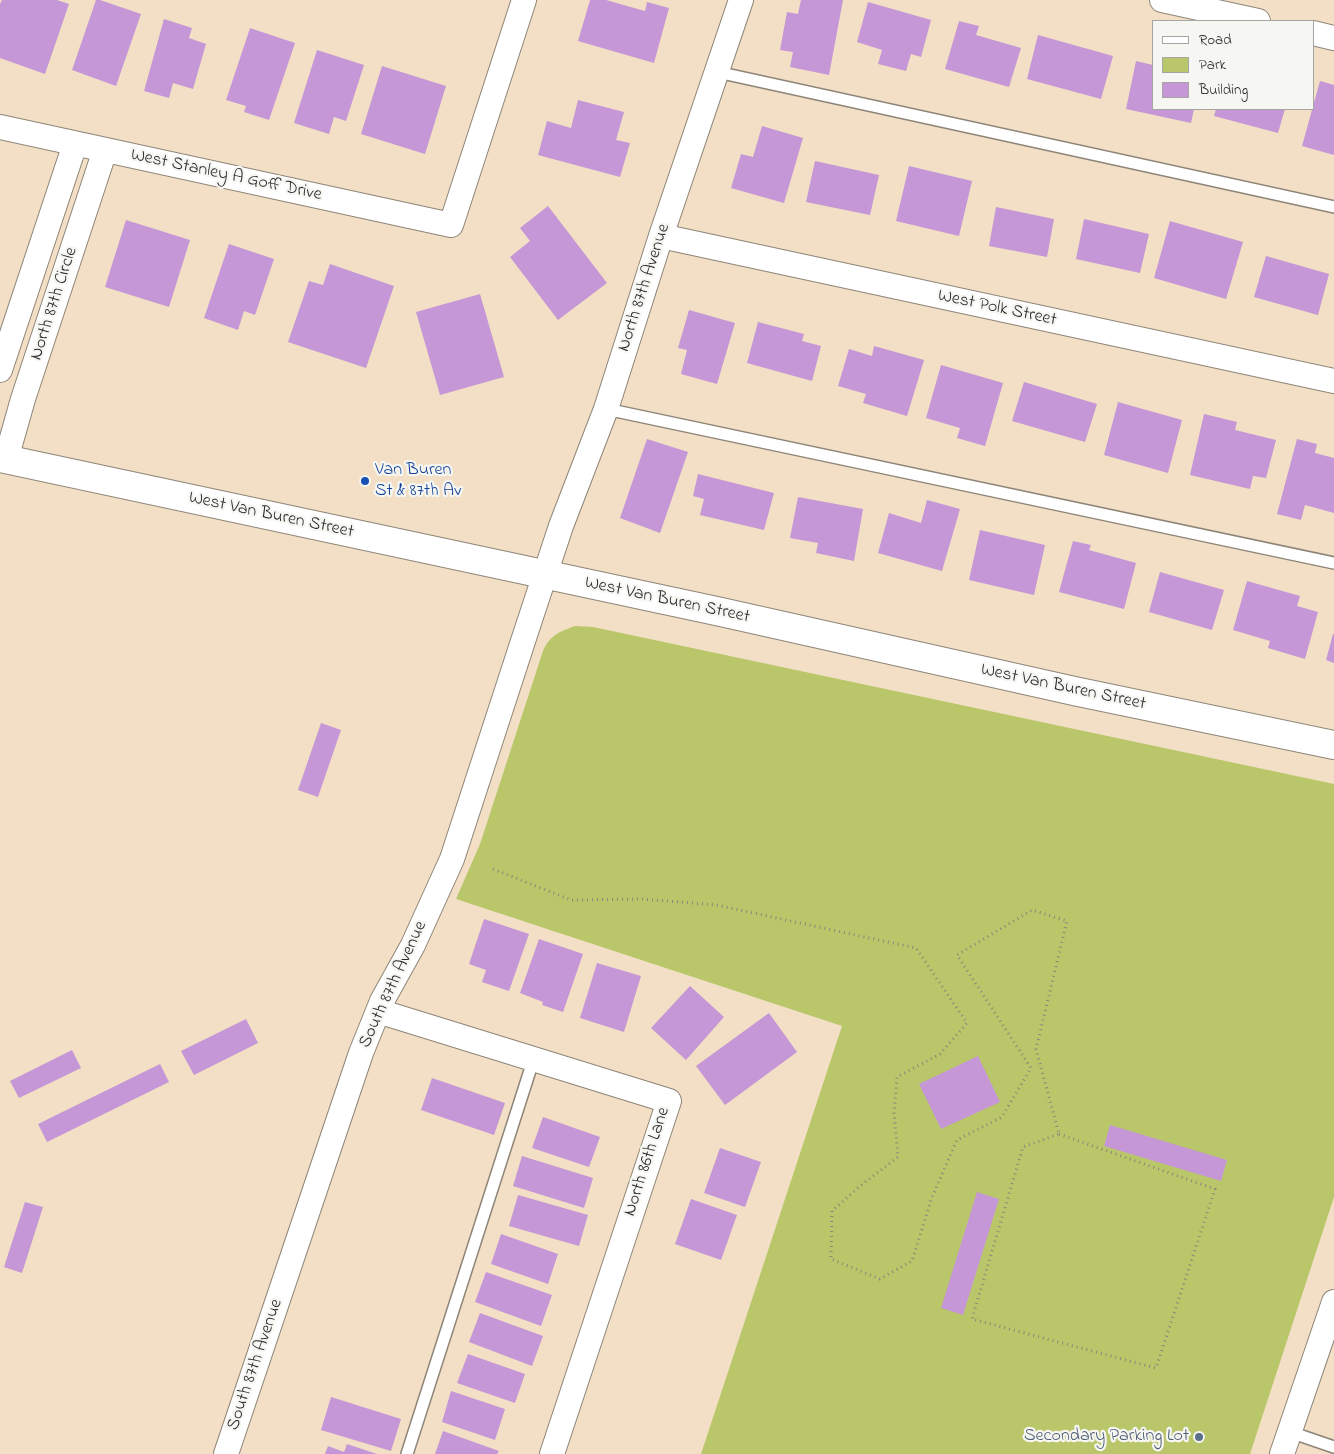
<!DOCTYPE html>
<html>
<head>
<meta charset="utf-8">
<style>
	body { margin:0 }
	#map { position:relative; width:1334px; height:1454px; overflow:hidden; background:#f2dfc5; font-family:"Indie Flower",sans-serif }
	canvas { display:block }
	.legend { position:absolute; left:1152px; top:20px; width:162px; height:90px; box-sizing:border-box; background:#f6f6f2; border:1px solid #a5a5a2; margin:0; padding:6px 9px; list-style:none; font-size:15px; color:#2b2b2b }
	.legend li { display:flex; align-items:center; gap:10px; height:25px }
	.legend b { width:25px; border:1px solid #a5a5a2 }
</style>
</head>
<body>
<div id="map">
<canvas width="1334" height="1454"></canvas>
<ul class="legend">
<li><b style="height:6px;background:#fff"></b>Road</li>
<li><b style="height:14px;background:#b9c76a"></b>Park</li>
<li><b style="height:14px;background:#c597d6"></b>Building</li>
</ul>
</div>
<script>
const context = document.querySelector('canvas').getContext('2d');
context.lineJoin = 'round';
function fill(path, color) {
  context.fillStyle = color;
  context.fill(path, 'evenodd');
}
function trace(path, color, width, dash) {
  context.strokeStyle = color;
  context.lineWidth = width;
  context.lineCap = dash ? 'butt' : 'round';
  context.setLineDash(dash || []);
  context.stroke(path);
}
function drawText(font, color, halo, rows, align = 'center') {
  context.font = font + ' "Indie Flower",sans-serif';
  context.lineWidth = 4.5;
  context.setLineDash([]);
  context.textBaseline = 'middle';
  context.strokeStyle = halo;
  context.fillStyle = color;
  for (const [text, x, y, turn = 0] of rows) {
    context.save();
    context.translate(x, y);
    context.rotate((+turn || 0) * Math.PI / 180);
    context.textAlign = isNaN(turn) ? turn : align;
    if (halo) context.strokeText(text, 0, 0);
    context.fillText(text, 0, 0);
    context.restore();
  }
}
fill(new Path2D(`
	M575 626 593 627 1334 784V1197L1250 1454H701L842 1026 456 899 480 844 543 651C550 635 559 632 575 626Z`), '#b9c76a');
fill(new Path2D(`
	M2 0H57L69 4 45 74 0 58V4Z
	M96 0H100L141 14 116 86 72 70Z
	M590 0H606L645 11 647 2 669 8 654 63 578 41Z
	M801 0H843L829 75 790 67 793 52 780 50 787 12 798 14Z
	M868 2 931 20 921 57 911 54 906 71 878 64 882 50 857 42Z
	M164 19 192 28 189 38 206 44 193 89 173 83 169 98 144 91Z
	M959 21 979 26 976 35 1021 48 1009 87 945 69Z
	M250 28 295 43 269 120 244 112 246 106 226 100Z
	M1038 35 1113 56 1101 99 1027 79Z
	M317 50 364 65 346 121 334 117 329 134 294 123Z
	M1136 61 1153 65V109H1194L1191 123 1126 109Z
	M382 66 446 86 425 154 361 134Z
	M1320 81 1334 85V155L1302 146Z
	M578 100 624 112 616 140 630 143 620 177 538 155 547 121 571 128Z
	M1216 109H1285L1278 133 1214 116Z
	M762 126 803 138 784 203 731 188 741 154 753 157Z
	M815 161 879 175 870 215 806 202Z
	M909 166 972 181 959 236 896 221Z
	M548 206 607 283 558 320 510 257 530 241 520 228Z
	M996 207 1054 219 1047 257 989 246Z
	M1084 219 1149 234 1140 273 1076 259Z
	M126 220 190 240 169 307 105 287Z
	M1170 221 1243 242 1226 299 1154 278Z
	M229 244 274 259 255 315 244 311 238 330 204 318Z
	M1266 256 1329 274 1318 315 1254 297Z
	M330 264 394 286 366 368 288 342 309 281 323 285Z
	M480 294 504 377 440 395 416 312Z
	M689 310 735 323 717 384 681 374 687 350 678 348Z
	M758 322 804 334 802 341 821 346 812 381 747 363Z
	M874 346 924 360 907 416 863 403 866 394 838 386 849 349 872 356Z
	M941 365 1003 383 985 446 957 438 960 428 926 418Z
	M1024 382 1097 404 1085 442 1012 421Z
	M1118 402 1182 420 1168 473 1104 455Z
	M1204 414 1237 422 1235 430 1276 440 1266 478 1253 476 1250 489 1190 475Z
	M647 439 688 452 660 533 620 518Z
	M1297 439 1317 444 1315 453 1334 458V513L1305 505 1301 520 1277 514Z
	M698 474 774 493 764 530 700 515 704 499 693 496Z
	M798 497 863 509 854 561 816 553 818 543 790 538Z
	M927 500 960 509 942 571 878 553 889 513 921 523Z
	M980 530 1045 545 1034 595 969 580Z
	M1073 541 1091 545 1089 550 1136 563 1124 609 1059 592Z
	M1160 572 1224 590 1212 630 1149 612Z
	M1247 581 1300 596 1297 606 1318 612 1305 659 1268 648 1270 641 1233 630Z
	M1333 634H1334V663L1326 660Z
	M321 723 341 730 318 797 298 790Z
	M484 919 529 934 509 991 482 982 486 970 469 964Z
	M539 939 583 954 563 1012 542 1005 543 1002 520 993Z
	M597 963 641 976 624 1032 580 1018Z
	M690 986 724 1017 686 1060 651 1028Z
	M769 1013 797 1052 725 1105 696 1066Z
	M246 1019 258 1043 194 1075 181 1051Z
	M72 1050 81 1068 19 1098 10 1081Z
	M978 1056 1000 1102 941 1129 919 1084Z
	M160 1064 169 1082 47 1142 38 1124Z
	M432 1078 505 1103 494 1135 421 1110Z
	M543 1117 600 1137 589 1167 532 1148Z
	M1110 1125 1227 1160 1221 1181 1104 1146Z
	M720 1148 761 1162 745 1207 704 1193Z
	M522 1156 593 1178 584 1208 513 1186Z
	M977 1192 999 1199 963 1315 941 1308Z
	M518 1195 588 1215 579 1246 509 1226Z
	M691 1199 737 1215 721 1260 675 1244Z
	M25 1202 43 1207 22 1273 4 1267Z
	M501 1234 558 1254 548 1284 491 1264Z
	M486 1272 552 1295 541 1326 475 1302Z
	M480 1313 543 1336 532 1366 469 1342Z
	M468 1354 525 1374 515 1403 457 1383Z
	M451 1391 505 1409 495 1440 442 1422Z
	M331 1397 401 1419 391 1451 321 1430Z
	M443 1431 499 1451 497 1454H435Z
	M347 1444 377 1454H325L328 1446 344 1452Z`), '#c597d6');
const lane = new Path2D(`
	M717 72 1334 207
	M606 409 1334 563
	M1290 1432 1334 1447
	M407 1454 534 1058`);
const street = new Path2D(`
	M1162 0 1258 21
	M1313 33 1334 38
	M0 127 451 225 524 0
	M661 236 1334 381
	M0 370 75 144
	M6 459 23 399 105 150
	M378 1011 669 1101 552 1454
	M226 1454 361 1053 382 1001 413 945 452 859 525 635 561 526 606 409 661 236 741 0
	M1282 1454 1334 1302`);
const primary = new Path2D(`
	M0 458 721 612 1074 691 1334 745`);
trace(lane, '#8e8578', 14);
trace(street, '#8e8578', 26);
trace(primary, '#8e8578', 30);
trace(new Path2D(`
	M493 869 571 900 642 899 716 905 916 948 967 1023 940 1054 897 1077 894 1112 898 1157 860 1186 832 1211 831 1259 880 1279 912 1261 932 1197 957 1140 1002 1117 1031 1068 957 955 1032 910 1067 921 1036 1049 1059 1134
	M1059 1134 1215 1189 1156 1368 972 1319 1023 1147Z`), '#8e8578', 3, [1, 4]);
trace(lane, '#fff', 11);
trace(street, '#fff', 24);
trace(primary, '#fff', 28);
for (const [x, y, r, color] of [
	[365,481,5,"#1a4fb4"],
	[1199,1437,5,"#5c6f8a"]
]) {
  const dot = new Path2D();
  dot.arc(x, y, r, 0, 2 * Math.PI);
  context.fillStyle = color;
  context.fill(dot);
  trace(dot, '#f6f6f2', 2);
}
drawText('18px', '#2b2b2b', '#f6f6f2', [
	["West Stanley A Goff Drive",226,176,12],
	["North 87th Avenue",645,288,-72],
	["North 87th Circle",55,304,-72],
	["West Polk Street",997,309,12],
	["West Van Buren Street",271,516,12],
	["West Van Buren Street",667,601,12],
	["West Van Buren Street",1063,688,12],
	["South 87th Avenue",394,985,-65],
	["North 86th Lane",648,1162,-72],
	["South 87th Avenue",256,1365,-71]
]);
drawText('18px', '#164399', '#f6f6f2', [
	["Van Buren",375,471],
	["St & 87th Av",375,492]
], 'left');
drawText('18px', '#4e5e75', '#f6f6f2', [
	["Secondary Parking Lot",1189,1437]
], 'right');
</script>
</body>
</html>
